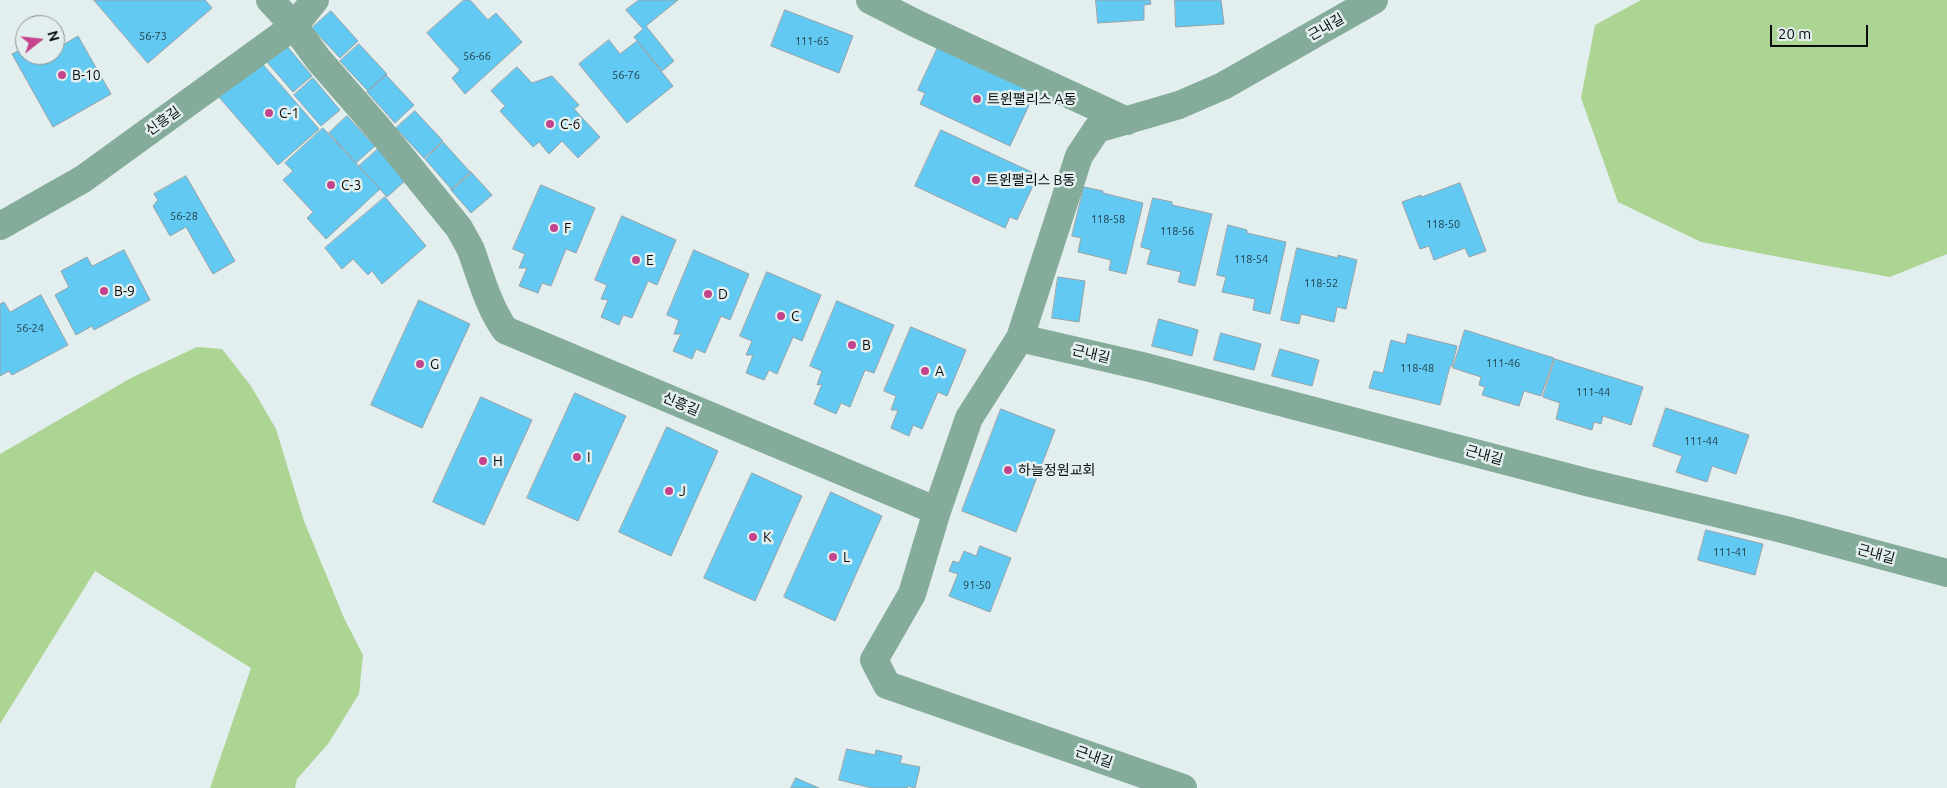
<!DOCTYPE html>
<html>
<head>
<meta charset="utf-8">
<style>
	body { margin:0 }
	#map { position:relative; width:1947px; height:788px; overflow:hidden; background:#e3efee; font-family:Ubuntu,sans-serif }
	canvas { display:block }
	.north { position:absolute; left:15px; top:15px; width:50px; height:50px; box-sizing:border-box; background:#e3efee; border:1px solid #8c9594; border-radius:50%; rotate:74deg; font-size:14px; font-weight:700; line-height:20px; text-align:center; color:#090d0d }
	.north::after { content:''; display:block; margin:auto; width:18px; height:22px; background:#c3438d; clip-path:polygon(50% 0,100% 100%,50% 72%,0 100%) }
	.scale { position:absolute; left:1770px; top:25px; width:98px; height:22px; box-sizing:border-box; border:2px solid #090d0d; border-top:0; padding-left:6px; font-size:15px; line-height:18px; white-space:nowrap; color:#090d0d; -webkit-text-stroke:4px #e3efee; paint-order:stroke }
</style>
</head>
<body>
<div id="map">
<canvas width="1947" height="788"></canvas>
<div class="north">N</div>
<div class="scale">20 m</div>
</div>
<script>
const context = document.querySelector('canvas').getContext('2d');
context.lineJoin = 'round';
function fill(path, color) {
  context.fillStyle = color;
  context.fill(path, 'evenodd');
}
function trace(path, color, width, dash) {
  context.strokeStyle = color;
  context.lineWidth = width;
  context.lineCap = dash ? 'butt' : 'round';
  context.setLineDash(dash || []);
  context.stroke(path);
}
function drawText(font, color, halo, rows, align = 'center') {
  context.font = font + ' Ubuntu,"Noto Sans KR",sans-serif';
  context.lineWidth = 5;
  context.setLineDash([]);
  context.textBaseline = 'middle';
  context.strokeStyle = halo;
  context.fillStyle = color;
  for (const [text, x, y, turn = 0] of rows) {
    context.save();
    context.translate(x, y);
    context.rotate((+turn || 0) * Math.PI / 180);
    context.textAlign = isNaN(turn) ? turn : align;
    if (halo) context.strokeText(text, 0, 0);
    context.fillText(text, 0, 0);
    context.restore();
  }
}
fill(new Path2D(`
	M1641 0H1947V254L1890 277 1795 260 1701 242 1618 202 1581 98 1595 25Z
	M197 347 222 349 251 386 276 429 304 521 344 618 363 655 359 694 328 744 297 779 295 788H210L251 668 95 571 0 724V454L131 378Z`), '#acd492');
const building = new Path2D(`
	M94 0H205L212 8 148 63Z
	M464 0H470L488 20 496 13 522 42 465 94 452 78 460 70 427 33Z
	M639 0H678L646 26 674 61 662 71 634 37 643 29 626 10Z
	M1096 0H1150L1151 4 1144 5V20L1098 23Z
	M1175 0H1221L1224 24 1176 27Z
	M785 10 853 36 839 73 771 46Z
	M331 11 358 41 340 58 312 28Z
	M55 35 61 46 78 36 111 94 53 127 12 54 25 47V55H55Z
	M609 40 620 54 637 41 673 86 627 123 579 64Z
	M359 44 387 74 368 91 340 61Z
	M286 45 312 76 293 92 266 61Z
	M939 45 1036 90 1010 146 920 104 925 93 918 90Z
	M259 60 319 129 278 165 218 96Z
	M517 67 532 83 552 76 579 105 574 109 600 137 578 158 562 141 549 154 539 142 533 147 500 111 505 106 491 91Z
	M386 75 414 105 395 123 367 92Z
	M313 78 340 110 321 126 294 95Z
	M415 111 443 141 424 158 396 128Z
	M347 116 375 146 356 163 329 133Z
	M323 128 380 189 326 239 307 218 313 212 283 180 293 171 285 163Z
	M941 130 1038 175 1017 220 1010 217 1005 228 915 186Z
	M443 142 471 173 452 190 425 159Z
	M378 149 406 180 387 197 359 166Z
	M471 172 492 195 471 213 451 190Z
	M186 176 235 261 213 274 186 227 170 236 153 206 158 200 154 194Z
	M1460 183 1486 251 1469 257 1465 248 1434 260 1429 246 1420 249 1402 202 1421 195V197Z
	M541 185 595 208 576 253 566 249 551 286 542 283 538 293 519 286 527 268H519L525 254 513 249Z
	M1084 187 1103 191V193L1143 203 1126 274 1109 270 1111 260 1078 252 1081 238 1072 236Z
	M385 197 426 246 382 284 372 271 368 275 353 259 342 269 325 248Z
	M1153 198 1172 202V205L1212 214 1195 286 1178 282 1181 272 1147 264 1151 250 1141 247Z
	M622 216 676 240 657 285 648 281 632 318 623 315 619 325 601 317 608 300 601 299 607 285 595 280Z
	M1228 225 1247 230V233L1286 242 1270 314 1253 310 1255 299 1222 292 1226 277 1217 275Z
	M1297 248 1338 258V255L1357 260 1346 309 1337 307 1334 322 1301 314 1299 324 1281 320Z
	M124 250 150 300 94 330 92 326 76 335 55 295 69 287 61 271 87 257 92 266Z
	M694 250 749 274 730 320 721 316 705 353 696 349 692 359 673 351 681 334H674L679 320 667 315Z
	M767 272 821 295 802 341 793 337 777 374 769 370 764 380 746 373 753 355H746L752 341 740 336Z
	M1058 277 1085 281 1079 322 1052 318Z
	M41 295 68 345 12 375 9 371 0 376V304L4 302 10 312Z
	M419 300 470 324 422 428 371 405Z
	M837 301 894 325 874 373 865 370 850 407 841 403 836 414 814 404 822 384 817 385 822 371 810 366Z
	M1159 319 1198 330 1192 356 1152 346Z
	M911 327 966 350 947 396 938 392 922 429 913 425 909 436 891 428 898 410H891L896 396 884 391Z
	M1465 330 1554 358 1541 396 1524 391 1519 406 1482 395 1485 387 1479 385 1481 377 1453 368Z
	M1221 333 1261 344 1254 370 1214 360Z
	M1408 334 1457 346 1452 366H1450L1440 405 1369 388 1374 371 1383 373 1391 340 1405 344Z
	M1280 349 1319 360 1312 386 1272 376Z
	M1555 359 1643 387 1631 425 1603 416 1601 424 1594 422 1592 430 1556 419 1560 403 1543 397Z
	M575 393 626 416 578 521 527 498Z
	M481 397 532 420 484 525 433 502Z
	M1666 408 1749 435 1736 474 1712 466 1707 482 1676 472 1682 456 1653 446Z
	M1001 409 1055 430 1016 532 962 511Z
	M667 427 718 451 671 556 619 532Z
	M752 473 802 496 755 601 704 578Z
	M831 492 882 516 835 621 784 597Z
	M1706 530 1763 544 1755 575 1698 560Z
	M980 546 1011 558 990 612 949 596 958 574 949 571 953 561 959 563 964 551 976 556Z
	M847 749 875 755 876 750 902 756 900 763 920 767 915 788 908 786 907 788H872L839 780Z
	M796 778 819 788H791Z`);
fill(building, '#62caf2');
trace(building, '#98a1a6', 1);
trace(new Path2D(`
	M270 0 294 26 318 59 378 128 459 228 469 246
	M870 0 917 24 1127 121
	M0 226 83 179 294 26 315 0
	M471 250C481 278 488 305 505 330L937 511
	M1020 338 1146 367 1586 482 1786 530 1947 573
	M1183 788 887 685 874 660 912 594 937 511 969 418 1020 338 1079 156 1097 129 1179 105 1223 86 1374 0`), '#85ac9a', 28);
for (const [x, y, r, color] of [
	[62,75,5,"#c3438d"],
	[977,99,5,"#c3438d"],
	[269,113,5,"#c3438d"],
	[550,124,5,"#c3438d"],
	[976,180,5,"#c3438d"],
	[331,185,5,"#c3438d"],
	[554,228,5,"#c3438d"],
	[636,260,5,"#c3438d"],
	[104,291,5,"#c3438d"],
	[708,294,5,"#c3438d"],
	[781,316,5,"#c3438d"],
	[852,345,5,"#c3438d"],
	[420,364,5,"#c3438d"],
	[925,371,5,"#c3438d"],
	[577,457,5,"#c3438d"],
	[483,461,5,"#c3438d"],
	[1008,470,5,"#c3438d"],
	[669,491,5,"#c3438d"],
	[753,537,5,"#c3438d"],
	[833,557,5,"#c3438d"]
]) {
  const dot = new Path2D();
  dot.arc(x, y, r, 0, 2 * Math.PI);
  context.fillStyle = color;
  context.fill(dot);
  trace(dot, '#e3efee', 2);
}
drawText('11px', '#1f3c46', null, [
	["56-73",153,36],
	["111-65",812,41],
	["56-66",477,56],
	["56-76",626,75],
	["56-28",184,216],
	["118-58",1108,219],
	["118-50",1443,224],
	["118-56",1177,231],
	["118-54",1251,259],
	["118-52",1321,283],
	["56-24",30,328],
	["111-46",1503,363],
	["118-48",1417,368],
	["111-44",1593,392],
	["111-44",1701,441],
	["111-41",1730,552],
	["91-50",977,585]
]);
drawText('14px', '#090d0d', '#e3efee', [
	["근내길",1326,27,-30],
	["신흥길",163,121,-36],
	["근내길",1091,354,13],
	["신흥길",681,404,23],
	["근내길",1484,455,15],
	["근내길",1876,554,15],
	["근내길",1094,757,19]
]);
drawText('14px', '#090d0d', '#e3efee', [
	["B-10",72,75],
	["트윈팰리스 A동",987,99],
	["C-1",279,113],
	["C-6",560,124],
	["트윈팰리스 B동",986,180],
	["C-3",341,185],
	["F",564,228],
	["E",646,260],
	["B-9",114,291],
	["D",718,294],
	["C",791,316],
	["B",862,345],
	["G",430,364],
	["A",935,371],
	["I",587,457],
	["H",493,461],
	["하늘정원교회",1018,470],
	["J",679,491],
	["K",763,537],
	["L",843,557]
], 'left');
</script>
</body>
</html>
